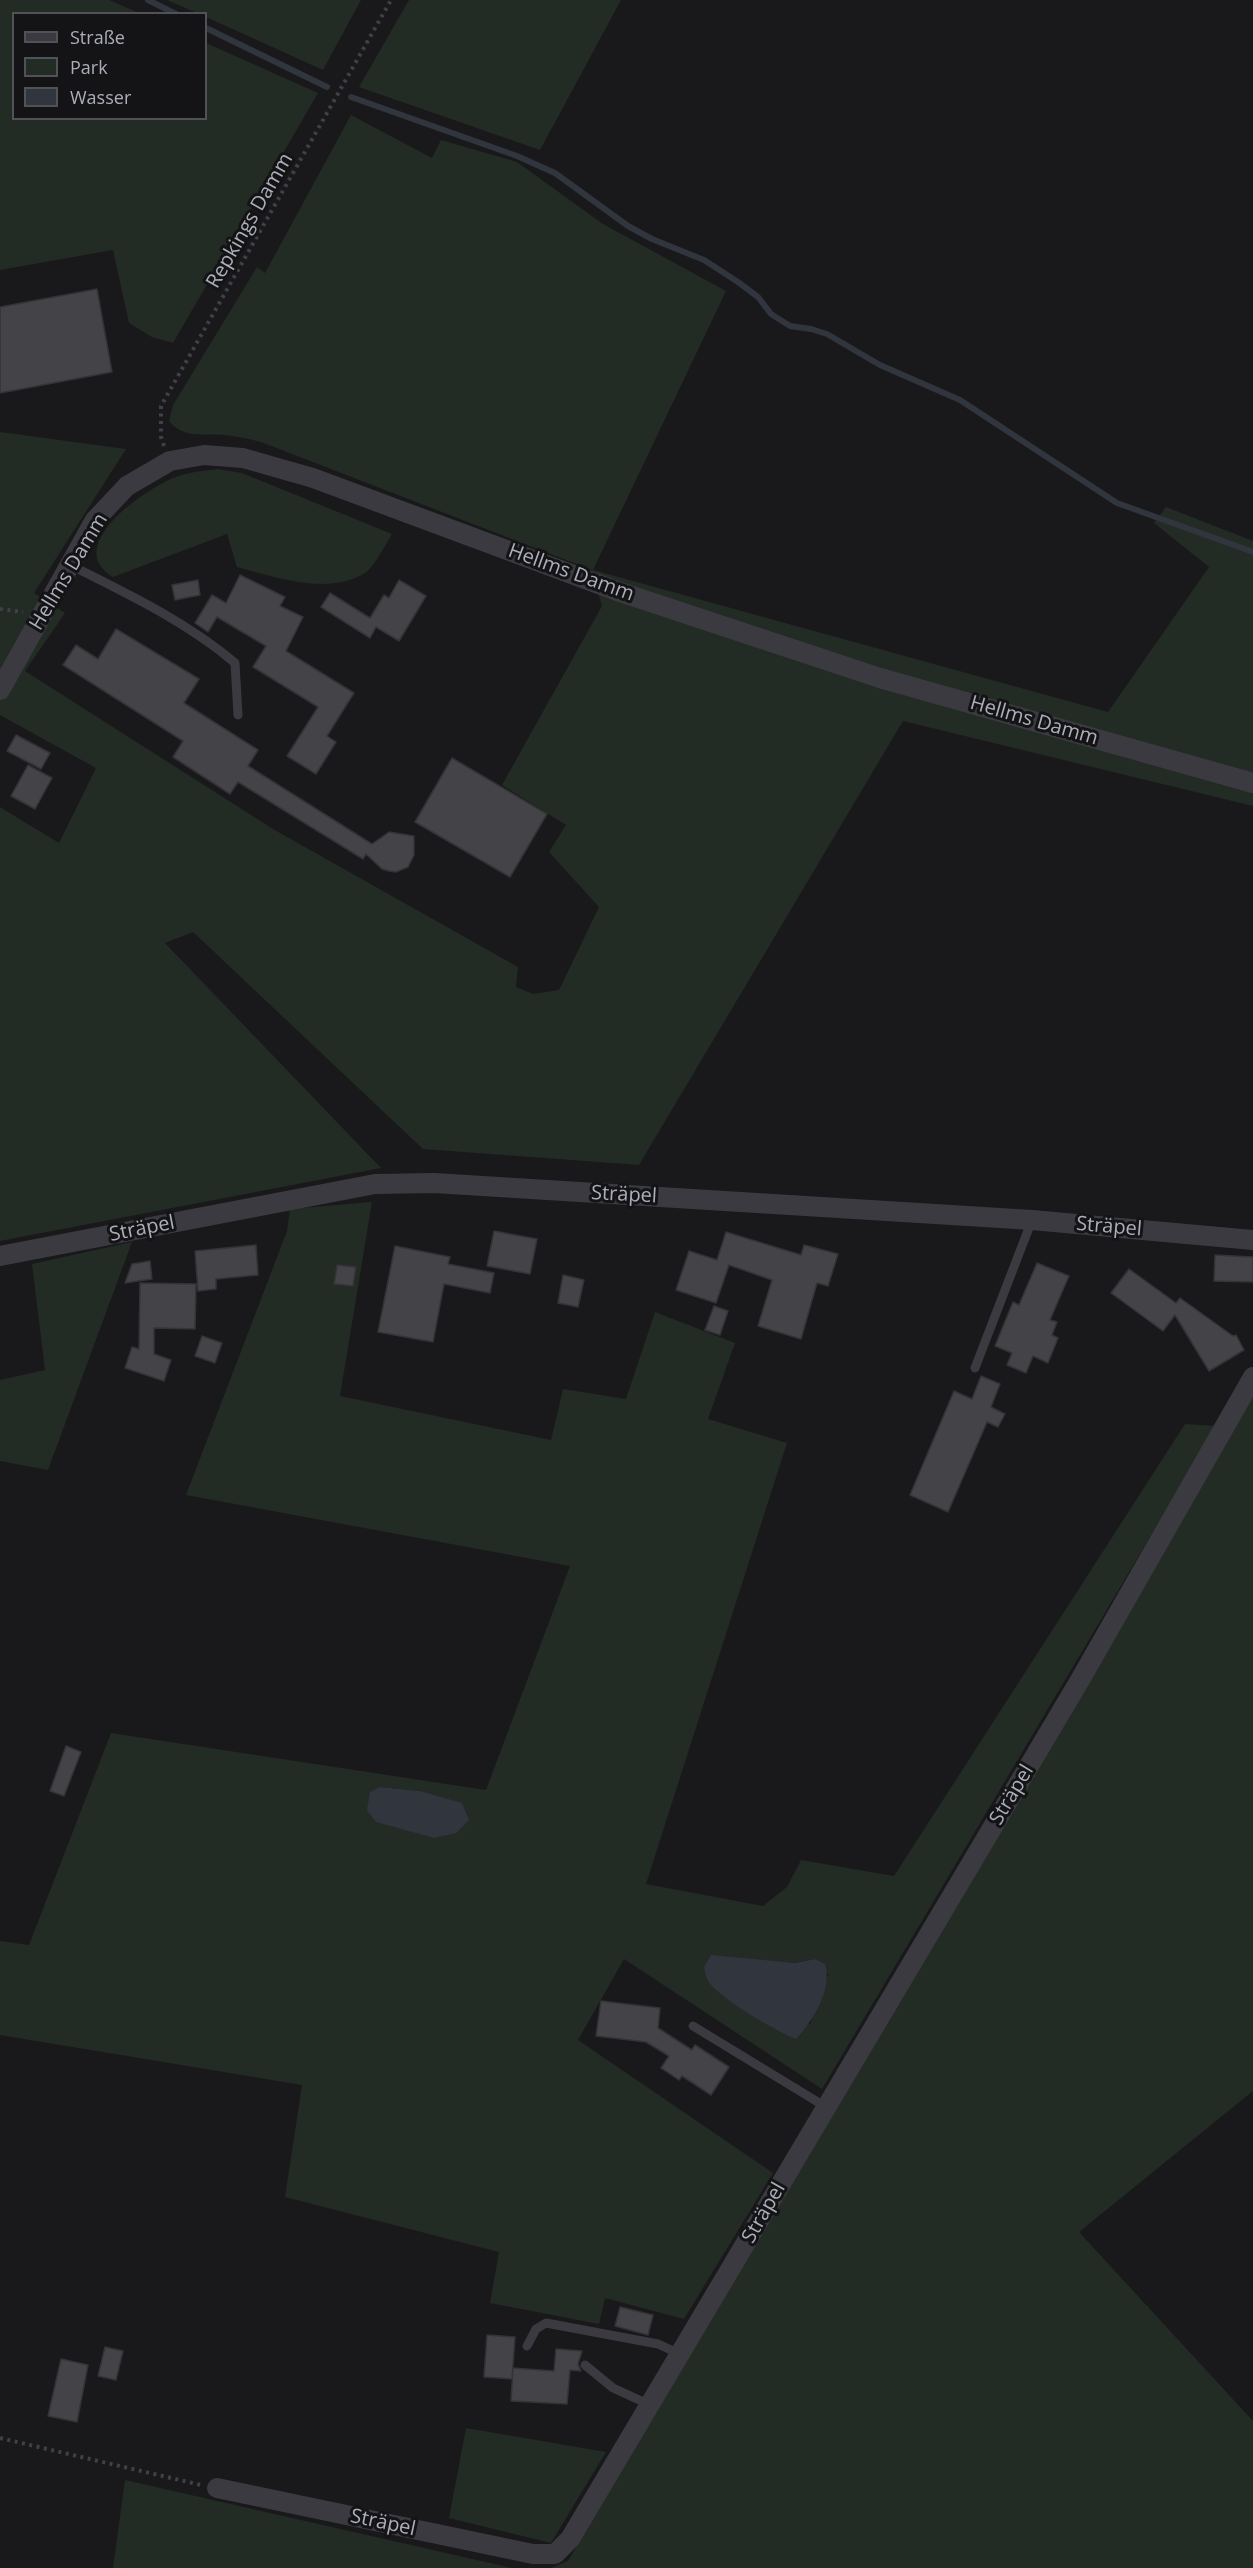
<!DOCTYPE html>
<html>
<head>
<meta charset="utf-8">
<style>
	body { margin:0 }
	#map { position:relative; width:1253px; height:2568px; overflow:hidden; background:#19191b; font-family:"Open Sans",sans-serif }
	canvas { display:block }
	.legend { position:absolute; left:12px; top:12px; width:195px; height:108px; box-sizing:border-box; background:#141416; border:2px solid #515258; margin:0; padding:8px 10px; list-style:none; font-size:18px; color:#acaeba }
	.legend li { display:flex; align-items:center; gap:12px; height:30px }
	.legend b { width:30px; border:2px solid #515258 }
</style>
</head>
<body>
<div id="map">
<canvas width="1253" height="2568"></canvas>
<ul class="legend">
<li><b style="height:8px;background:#3a3a40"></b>Straße</li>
<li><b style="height:16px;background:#232b25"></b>Park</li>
<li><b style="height:16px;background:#30353e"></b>Wasser</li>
</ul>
</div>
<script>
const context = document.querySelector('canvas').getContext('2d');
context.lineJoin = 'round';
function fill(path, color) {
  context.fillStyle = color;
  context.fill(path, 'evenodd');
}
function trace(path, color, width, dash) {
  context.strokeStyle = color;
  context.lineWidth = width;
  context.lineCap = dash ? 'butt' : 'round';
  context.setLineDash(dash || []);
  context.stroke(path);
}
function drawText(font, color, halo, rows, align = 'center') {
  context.font = font + ' "Open Sans",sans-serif';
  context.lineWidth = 6;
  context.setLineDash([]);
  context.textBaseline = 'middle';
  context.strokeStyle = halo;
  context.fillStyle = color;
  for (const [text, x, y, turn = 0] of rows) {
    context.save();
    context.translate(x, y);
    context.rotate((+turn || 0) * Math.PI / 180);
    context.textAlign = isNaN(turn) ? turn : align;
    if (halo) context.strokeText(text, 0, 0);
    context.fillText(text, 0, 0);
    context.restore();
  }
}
fill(new Path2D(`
	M0 0H109L139 13 14 14V118H206V43L318 93 173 343 152 337 129 323 113 250 0 270Z
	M167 0H361L323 70 206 17V14L197 13Z
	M409 0H621L540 150 359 87Z
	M351 115 432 158 441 140 517 162 603 224 726 291 593 570 1108 712 1209 567 1154 523 1166 507 1253 541V806L903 721 639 1165 423 1149 193 932 165 943 381 1168 0 1241V807L59 843 96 768 0 715V432L126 449 34 593 65 613 25 671 273 829 518 967 516 987 533 994 559 990 599 907 549 852 566 825 502 785 602 606 592 570 261 442C249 439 236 436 223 435 202 434 183 438 169 421L173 405 257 267 265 273Z
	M218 469 242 473 392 534C386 544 374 567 365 573 328 596 275 577 237 567L227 534 113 577C62 546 144 490 173 478 188 472 202 471 218 469Z
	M372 1202 340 1396 551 1440 563 1389 626 1399 655 1312 735 1343 708 1419 787 1443 646 1884 763 1906 787 1887 801 1860 894 1876 1185 1424 1216 1426 822 2089 624 1959 578 2040 773 2173 684 2319 605 2298 599 2324 490 2303 499 2252 285 2197 302 2085 0 2035V1941L29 1945 111 1733 486 1790 570 1566 186 1495 287 1231 290 1209ZM380 1787 420 1791 434 1838 407 1829ZM815 1959 828 1975 810 2024 749 2012 724 1996 755 1961 795 1963Z
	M132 1242 48 1470 0 1461V1380L45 1370 32 1264Z
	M1253 1395V2091L1079 2232 1253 2421V2568H551L568 2561Z
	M466 2428 606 2452 551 2543 449 2518Z
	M125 2480 512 2568H113Z`), '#232b25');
fill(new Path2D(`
	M380 1787 420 1791 462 1803 469 1820 456 1833 434 1838 376 1822 367 1810 370 1792Z
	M711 1955 795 1963 815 1959 825 1964C833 1989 813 2021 796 2039 776 2031 720 1999 708 1981 706 1977 705 1971 704 1967Z`), '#30353e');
trace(new Path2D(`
	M148 0 176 14
	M206 28 327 87
	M351 97 517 156 555 173 628 226 652 239 704 260 738 282 758 297 771 314 790 326 811 329 827 334 880 365 960 400 1117 503 1253 552`), '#30353e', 6);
const building = new Path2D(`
	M97 289 112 372 0 393V307Z
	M240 575 285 597 280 606 303 617 286 651 354 693 327 736 336 742 316 774 287 756 318 707 253 667 266 646 217 617 208 632 195 623 212 595 226 603Z
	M198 580 200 595 175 600 172 585Z
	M399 580 426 596 399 641 376 627 370 638 321 607 330 593 370 618 384 595 389 598Z
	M116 629 199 679 184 703 258 750 248 766 372 844 389 832 414 836V855L408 867 396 872 389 871 382 869 366 854 363 859 238 782 230 794 173 757 183 741 63 665 76 645 98 659Z
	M16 735 50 753 41 769 7 751Z
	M452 758 547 814 510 877 415 822Z
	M28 765 52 778 35 809 11 796Z
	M494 1231 537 1239 530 1274 487 1266Z
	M726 1232 801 1255 804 1245 838 1254 828 1286 817 1283 801 1339 758 1326 772 1280 729 1265 716 1303 676 1290 689 1251 717 1260Z
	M256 1245 258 1275 216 1279V1289L198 1291 195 1251Z
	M395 1246 450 1257 448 1264 494 1273 490 1293 444 1284 433 1342 378 1332Z
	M1215 1255 1253 1257V1282L1214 1281Z
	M150 1261 152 1279 125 1283 132 1264Z
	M1037 1263 1069 1276 1050 1320 1057 1322 1052 1335 1058 1338 1048 1363 1033 1356 1026 1373 1007 1365 1012 1353 995 1346 1013 1302 1019 1305Z
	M337 1265 356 1267 353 1286 334 1284Z
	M1129 1269 1176 1303 1180 1298 1233 1336 1236 1335 1244 1350 1209 1371 1175 1315 1163 1331 1111 1293Z
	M563 1275 584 1280 578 1307 558 1303Z
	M140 1283 196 1284 195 1329 154 1328V1354L171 1360 164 1381 125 1368 132 1347 139 1349Z
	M714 1306 728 1311 720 1335 705 1330Z
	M202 1336 222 1343 215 1363 195 1356Z
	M981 1376 1000 1384 991 1407 1005 1414 998 1427 987 1422 948 1512 910 1495 954 1391 972 1399Z
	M66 1746 81 1752 64 1796 50 1791Z
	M601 2001 660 2008 658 2028 692 2050 695 2045 729 2067 711 2095 682 2076 679 2080 661 2068 669 2056 646 2042 596 2036Z
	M620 2307 653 2315 648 2335 615 2326Z
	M487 2335 515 2337 512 2379 484 2377Z
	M105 2347 123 2351 116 2380 98 2376Z
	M556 2349 582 2351 578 2364 581 2371 570 2370 567 2404 511 2401 513 2368 554 2371Z
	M61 2359 88 2365 77 2422 48 2416Z`);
fill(building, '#434348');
trace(building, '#343337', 1.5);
trace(new Path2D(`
	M164 446 161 437V406L391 0
	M0 609 23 612
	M0 2438 201 2485`), '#404147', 4, [3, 4.5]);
trace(new Path2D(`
	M70 565C126 593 187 622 235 663L238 715
	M975 1368 1032 1220
	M693 2026 826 2107
	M527 2346 536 2329 546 2323 658 2344 680 2354
	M585 2365 613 2388 648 2404`), '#3a3a40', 9);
trace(new Path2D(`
	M0 690 95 520 127 486 170 461 204 455 243 458 313 478 617 591 880 678 1253 783
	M0 1256 375 1184 434 1183 1032 1220 1253 1240
	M217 2488 533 2554H555L570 2539 1080 1680 1253 1377`), '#3a3a40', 20);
drawText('20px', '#acaeba', '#141416', [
	["Repkings Damm",250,221,-60],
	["Hellms Damm",69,572,-59],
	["Hellms Damm",571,573,20],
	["Hellms Damm",1034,721,16],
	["Sträpel",624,1195,3],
	["Sträpel",1109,1227,5],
	["Sträpel",142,1229,-11],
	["Sträpel",1012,1795,-59],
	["Sträpel",764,2213,-60],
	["Sträpel",383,2523,12]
]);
</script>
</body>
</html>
